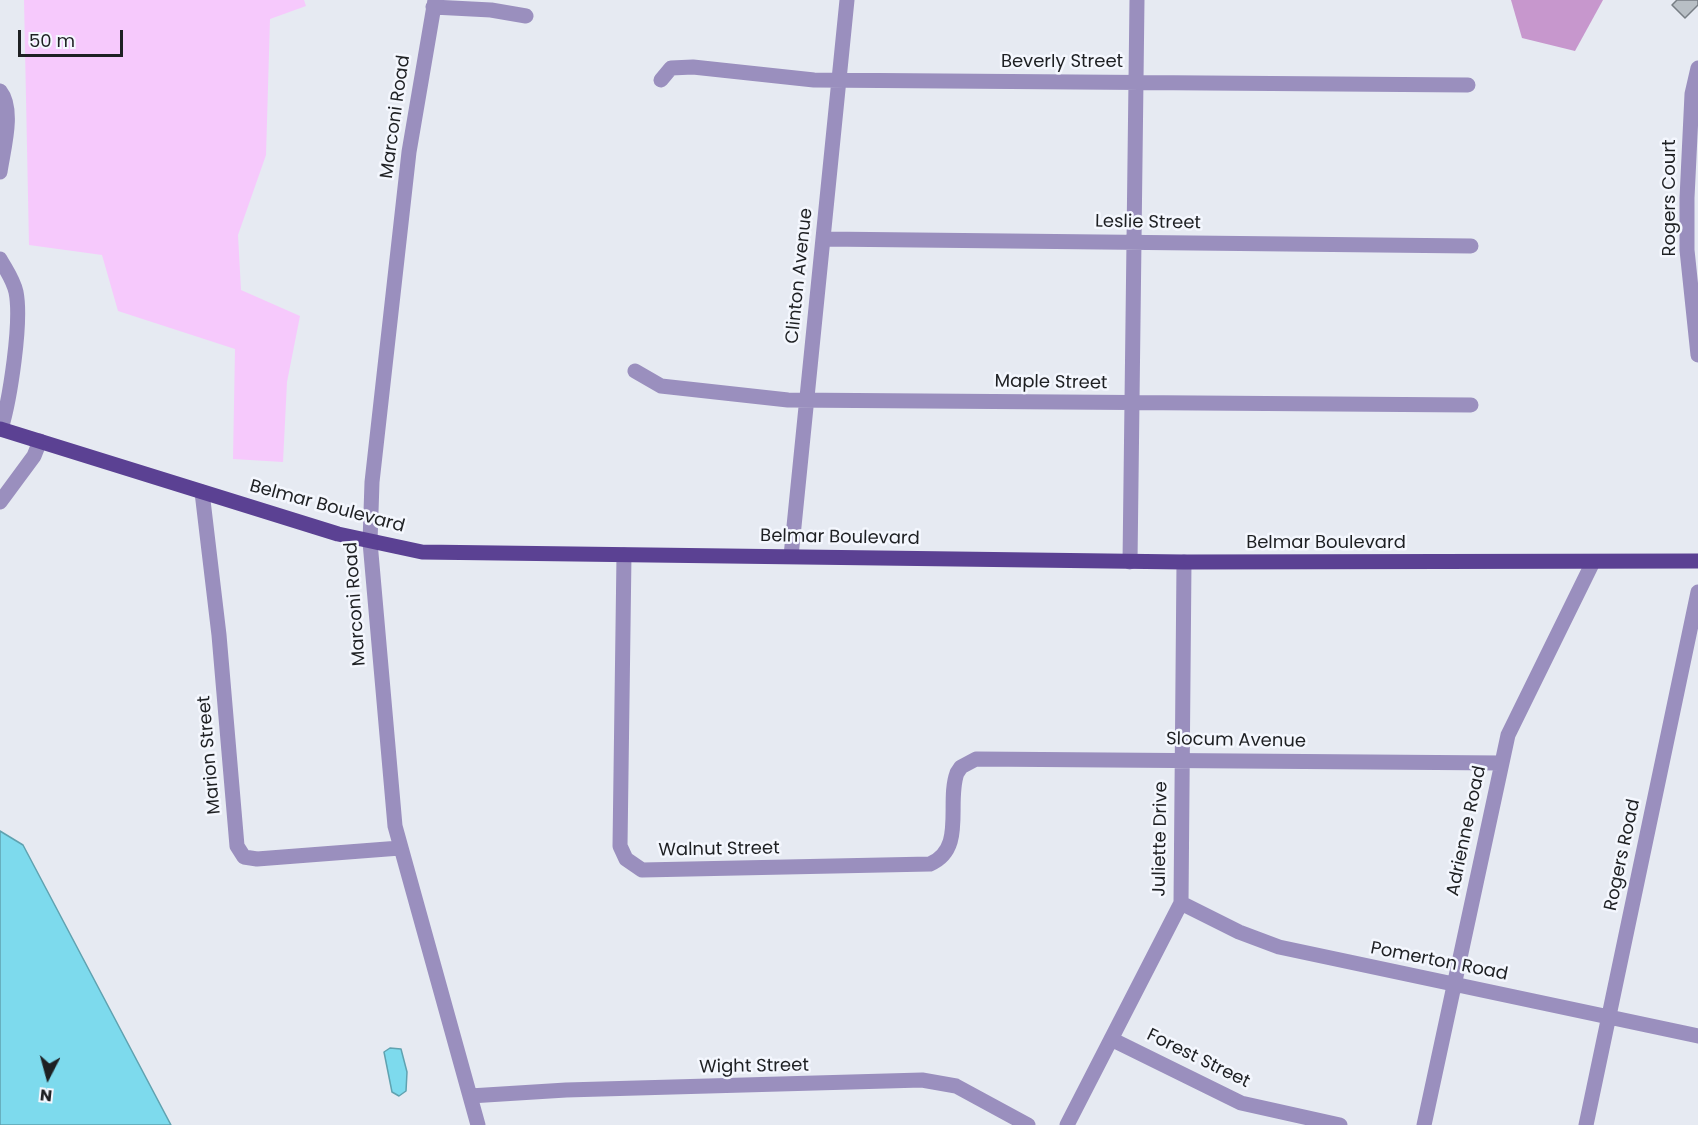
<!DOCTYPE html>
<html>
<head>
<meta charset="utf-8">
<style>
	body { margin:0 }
	#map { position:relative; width:1698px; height:1125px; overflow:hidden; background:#e6eaf2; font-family:Poppins,sans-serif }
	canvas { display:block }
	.north { position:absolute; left:18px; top:1047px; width:60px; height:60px; -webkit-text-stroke:4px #f4f7fe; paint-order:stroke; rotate:186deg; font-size:16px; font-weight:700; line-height:24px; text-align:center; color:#1e2023 }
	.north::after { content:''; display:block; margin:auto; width:21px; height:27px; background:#1e2023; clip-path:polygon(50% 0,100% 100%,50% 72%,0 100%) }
	.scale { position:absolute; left:18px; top:30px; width:105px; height:27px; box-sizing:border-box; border:3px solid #1e2023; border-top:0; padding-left:8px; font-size:18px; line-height:21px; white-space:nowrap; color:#1e2023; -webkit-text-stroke:4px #f4f7fe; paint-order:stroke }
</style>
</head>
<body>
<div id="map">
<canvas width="1698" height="1125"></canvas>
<div class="north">N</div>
<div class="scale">50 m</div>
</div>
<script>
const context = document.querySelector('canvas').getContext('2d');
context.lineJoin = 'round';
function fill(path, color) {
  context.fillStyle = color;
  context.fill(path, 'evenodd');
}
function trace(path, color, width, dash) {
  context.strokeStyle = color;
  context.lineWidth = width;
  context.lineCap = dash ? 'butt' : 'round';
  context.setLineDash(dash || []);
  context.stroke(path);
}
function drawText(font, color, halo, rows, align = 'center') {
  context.font = font + ' Poppins,sans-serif';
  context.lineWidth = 5;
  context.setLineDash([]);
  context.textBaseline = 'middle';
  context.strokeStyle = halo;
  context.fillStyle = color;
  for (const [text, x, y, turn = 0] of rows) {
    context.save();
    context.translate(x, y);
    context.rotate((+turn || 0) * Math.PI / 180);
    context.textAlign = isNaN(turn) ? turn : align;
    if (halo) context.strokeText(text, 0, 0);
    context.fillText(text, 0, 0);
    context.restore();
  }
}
fill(new Path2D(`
	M24 0H304L306 6 270 19 266 155 238 235 241 290 300 316 287 382 283 462 233 459 235 349 118 311 102 255 29 245Z`), '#f6c9fc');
fill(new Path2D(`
	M1511 0H1603L1575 51 1522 38Z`), '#c797cd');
const water = new Path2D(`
	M0 831 23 845 171 1125H0Z
	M390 1048 401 1049 407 1072 406 1091 399 1096 392 1092 384 1052Z`);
fill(water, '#7ddaed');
trace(water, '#60a2b0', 1.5);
const building = new Path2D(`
	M1677 0H1698V5L1685 18 1672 5Z`);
fill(building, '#b8bfc5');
trace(building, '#777e84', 1.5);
trace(new Path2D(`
	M435 0 409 152 372 482 370 542 395 826 478 1125
	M433 7 491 10 526 16
	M1698 68 1692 94 1687 198V250L1698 355
	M661 80 671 68 693 67 814 80 1468 85
	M0 91C15 110 3 150 0 172
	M824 239 1471 246
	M0 259C6 270 13 279 16 292 22 322 10 399 1 429
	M635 371 661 386 788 400 1471 405
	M202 492 219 635 237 846 244 857 257 859 400 848
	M0 502 34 456 40 441
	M624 555 620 846 626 859 642 870 930 864C966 849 946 803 957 773L961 767 976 759 1502 763
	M791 556 847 0
	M1130 562 1137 0
	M1181 903 1239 932 1279 947 1698 1036
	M1111 1039 1241 1103 1340 1125
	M470 1096 566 1090 922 1080 956 1086 1028 1125
	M1067 1125 1181 903 1184 562
	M1424 1125 1508 735 1593 562
	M1586 1125 1698 592`), '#9a8fbe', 15);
trace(new Path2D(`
	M0 429 338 534 422 552 1184 562 1698 561`), '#5b4193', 15);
drawText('18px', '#1e2023', '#f4f7fe', [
	["Beverly Street",1062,62],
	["Marconi Road",396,117,-82],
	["Rogers Court",1670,198,-90],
	["Leslie Street",1148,223,1],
	["Clinton Avenue",800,276,-84],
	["Maple Street",1051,383,1],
	["Belmar Boulevard",327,507,15],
	["Belmar Boulevard",840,538,1],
	["Belmar Boulevard",1326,543],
	["Marconi Road",356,604,-94],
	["Slocum Avenue",1236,741,1],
	["Marion Street",210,755,-95],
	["Adrienne Road",1467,831,-78],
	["Juliette Drive",1161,839,-89],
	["Walnut Street",719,850,-1],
	["Rogers Road",1623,855,-78],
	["Pomerton Road",1439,962,11],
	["Forest Street",1198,1059,26],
	["Wight Street",754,1067,-1]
]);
</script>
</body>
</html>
